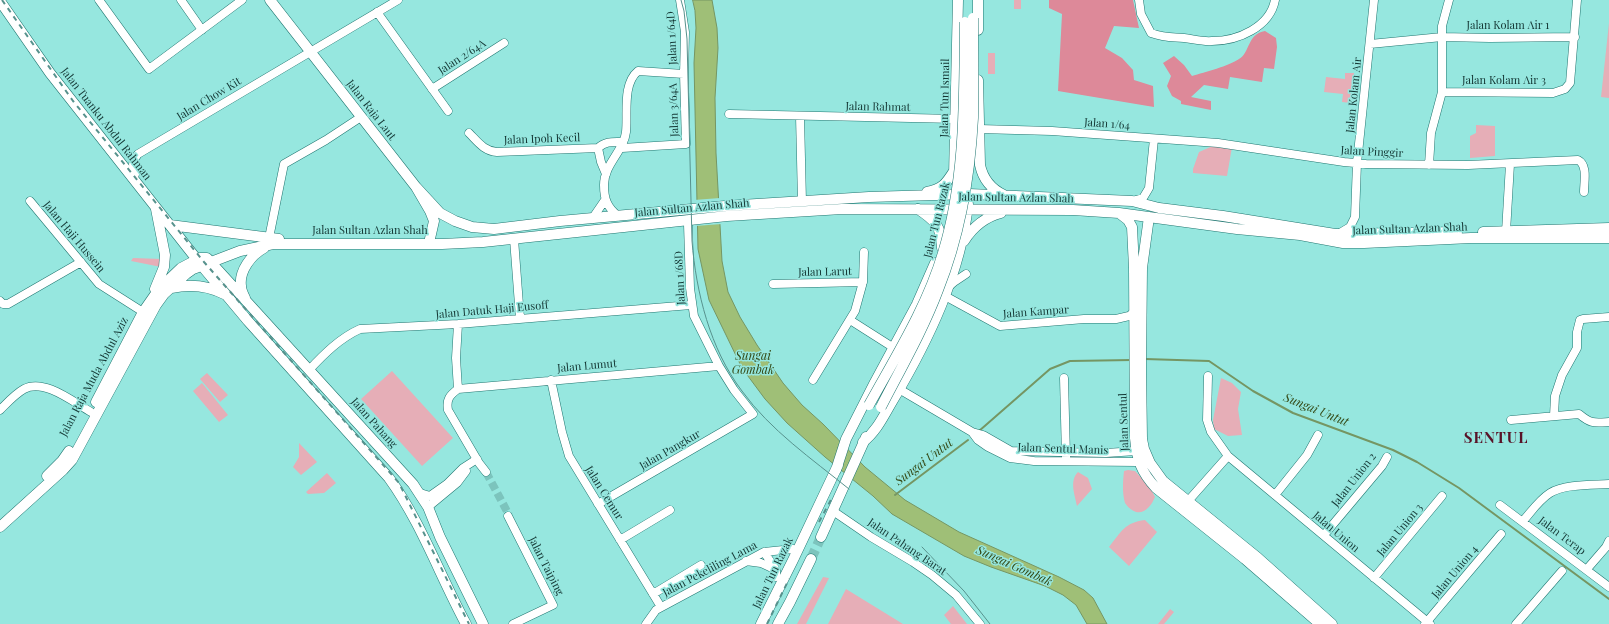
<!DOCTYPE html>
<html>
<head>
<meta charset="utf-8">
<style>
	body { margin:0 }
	canvas { display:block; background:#96e7df }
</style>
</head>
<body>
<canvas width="1609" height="624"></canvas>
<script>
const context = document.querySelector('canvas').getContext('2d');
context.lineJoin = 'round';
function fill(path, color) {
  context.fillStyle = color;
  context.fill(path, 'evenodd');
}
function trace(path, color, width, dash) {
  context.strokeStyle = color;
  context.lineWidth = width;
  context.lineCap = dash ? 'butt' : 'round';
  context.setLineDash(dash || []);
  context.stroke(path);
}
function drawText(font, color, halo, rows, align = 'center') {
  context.font = font + ' "Playfair Display",serif';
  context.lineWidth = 3;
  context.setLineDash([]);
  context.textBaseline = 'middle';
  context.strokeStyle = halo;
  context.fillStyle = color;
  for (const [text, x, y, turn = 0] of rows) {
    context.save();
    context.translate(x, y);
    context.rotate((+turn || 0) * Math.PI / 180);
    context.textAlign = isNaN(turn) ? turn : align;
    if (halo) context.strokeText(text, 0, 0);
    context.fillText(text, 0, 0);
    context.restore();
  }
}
fill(new Path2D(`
	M1014 0H1021V9H1014Z
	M1609 23V98L1601 97Z
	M988 53H995V74H988Z
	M1345 73H1354L1351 103 1342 102 1343 94 1324 92 1326 77 1345 79Z
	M1476 125 1495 126V156L1470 158V136L1476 133Z
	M1215 145 1232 147 1227 176 1193 173V169L1199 152Z
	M133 258 162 259 161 267 131 261Z
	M392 371 453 438 422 466 361 399Z
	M207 373 228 395 220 402 200 379Z
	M1221 378 1232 383 1241 392 1238 409 1242 435 1228 436 1214 429 1213 420Z
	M202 383 228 415 219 422 193 391Z
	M299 443 317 462 301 475 293 467 299 457Z
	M1128 470 1135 471 1150 487 1155 497C1151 507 1142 517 1132 510 1129 508 1127 506 1125 503 1122 493 1123 480 1124 471Z
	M1078 472 1088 478 1092 489 1077 506C1075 495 1069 481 1078 472Z
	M327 473 336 483 324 493 308 494 306 492Z
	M1145 520 1157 532 1129 566 1109 547C1122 531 1124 523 1145 520Z
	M823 577 829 578 806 624H797Z
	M846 589 903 624H828Z
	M953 606 967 624H951L944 615Z
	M1170 609 1174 612 1164 624H1158Z`), '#e6aeb7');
fill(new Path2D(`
	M1049 0H1133L1139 28 1114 26 1105 48 1122 58 1133 70 1134 80 1153 86 1154 107 1058 91 1062 14 1049 8Z
	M1265 31 1276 38 1277 47 1274 69 1264 68 1262 82 1230 77 1228 89 1204 85 1191 97 1211 101V110L1181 104V101L1172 96 1167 86 1171 76 1163 63 1174 56 1184 65 1192 76C1205 72 1229 66 1239 59 1250 53 1247 34 1265 31Z`), '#dd8999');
const water = new Path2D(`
	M693 0H712L717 28 718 48 715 98 716 153 722 261 728 292 740 317 757 345 783 383 802 405 823 424 865 467 905 500 959 532 1059 577 1084 590 1093 598 1107 624H1087L1076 605 1063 595 1045 586 991 567 964 556 892 514 873 496 825 457 787 423 765 399 742 368 709 300 698 249 694 63 696 28 695 11Z`);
fill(water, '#9fbf77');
trace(water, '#759663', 1);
fill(new Path2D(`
	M720 198 722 224 695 226 694 200Z`), '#96e7df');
trace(new Path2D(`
	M1145 359 1209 361 1253 391 1293 413 1393 450 1417 462 1459 488 1609 599
	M979 431 1050 369 1070 361 1132 360
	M895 495 968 440`), '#759663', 2);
trace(new Path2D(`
	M486 472 509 515`), '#7cc4bd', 8, [8, 4]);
trace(new Path2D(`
	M811 559 821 537`), '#7cc4bd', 10, [10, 5]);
const minor = new Path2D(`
	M99 0 149 69 242 0
	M181 0 202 30
	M1139 0 1141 14 1151 33C1165 38 1170 37 1184 38 1193 39 1203 42 1212 41 1238 41 1270 27 1275 0
	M377 12 448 111
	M1370 44 1442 37 1490 38 1575 37
	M432 89 504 43
	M1442 92 1553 93 1565 89 1570 83 1577 0
	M729 114 956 119
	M800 116 802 202
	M979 129 1052 131 1218 143 1344 162 1366 164 1468 165 1578 160C1588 165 1584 182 1584 192
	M469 133C478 142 484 151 497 152L598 148C606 141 612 142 622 142
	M598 148 601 162 606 174
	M622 148 686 144 684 74 685 32 680 0
	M1429 165 1431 133 1442 92V26L1449 0
	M135 174C132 166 132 161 138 154L398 0
	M30 201 99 284 143 312
	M1132 201 1143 198 1149 188 1154 139
	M618 216C607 207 604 199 604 185 604 164 624 151 626 132 628 114 622 84 638 71L684 74
	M592 219 605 200
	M1506 232 1510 164
	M1340 233 1350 227 1355 217 1357 163 1374 0
	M269 238 284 164 326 140 361 117
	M514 239 520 318
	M773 284 863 282
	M947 288 954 282 966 274
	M945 296 1000 326 1084 319H1116L1129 316 1134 312
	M0 301 3 304H8L81 262
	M850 320 894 348
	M458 324 456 358 458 389C450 395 446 399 448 410L479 463 486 472
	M309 370C324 354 340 338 360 329L458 324 691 305
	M1208 376 1207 420 1211 432 1228 456 1430 624
	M1064 378 1066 457
	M551 380 562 432 569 456 661 607
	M813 380 855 311 863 282 864 252
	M458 389 719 366
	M899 389 972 432 983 435 1011 451 1106 453 1136 451
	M0 410C7 403 15 394 24 389 44 378 73 402 91 412
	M1554 416 1555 396 1562 375 1577 348V332L1580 320 1583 319 1609 317
	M1511 420 1579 414C1591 424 1594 423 1609 422
	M972 432 978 440 988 447 1010 458 1034 461 1138 462
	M420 493 430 496 447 484 463 468 477 459
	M1275 495 1307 455 1318 435
	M1189 500 1228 456
	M598 504 753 414 734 390 719 366 694 316 690 288 688 224 686 220
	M1500 505 1609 587
	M428 507 457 483 466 471
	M833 511 871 537 913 562 932 575 956 595 980 624
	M508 516 553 605 513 624
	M1523 521C1531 512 1539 500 1550 493 1564 484 1592 485 1609 484
	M1324 535 1382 466 1387 457
	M620 540 670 510
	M764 552 776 570V577
	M746 561 761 563 776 570
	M1587 569 1606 547 1609 541
	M1374 578 1442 496
	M653 594 701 565
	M646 624 656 610 764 552 793 549
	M1425 624 1501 534
	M1516 624 1562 571`);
const major = new Path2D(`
	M270 0 416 187 430 211 434 221 429 243
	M978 0V30
	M0 1 50 73 202 266 248 321 389 478C421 522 440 576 466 624
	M978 80 980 165C983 179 991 189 1004 195
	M954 176 958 0
	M416 187 440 213 455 221 472 227 494 229 560 221 725 206 869 197 969 194 1132 201 1159 208 1223 216 1335 234 1457 232
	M927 192C942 189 946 184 954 171
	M918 209C936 221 941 226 942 248
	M1119 213 1128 220 1132 227 1134 268 1135 438C1137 460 1141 472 1156 488L1245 559 1320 624
	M1149 217 1142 268 1141 368 1142 439 1144 449 1150 463 1163 481 1258 558 1332 624
	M170 225 279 239
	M1483 232 1609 228
	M964 241C973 227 985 217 1001 213
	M171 288C190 284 207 285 224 294
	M155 289 164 267 165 255 156 209
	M245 298C243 294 241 290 241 286 239 271 251 255 264 248
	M96 402 143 312 159 289 181 268 200 258H207L413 484 428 507 440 537 483 624
	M863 442C877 431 884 415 893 400 928 341 961 273 968 204
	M836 470 846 439 875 382 917 304 935 263
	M47 476 62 461 69 451
	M0 527 63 470 72 460 156 305 164 294 186 274 193 269 240 251 273 244H442L483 242 727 216 842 209 1073 210 1119 213 1237 229 1300 235 1343 243H1364L1471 238H1609
	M821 537 866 437
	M761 624 793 560 838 465
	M778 624 790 602 811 559`);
trace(minor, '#207771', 9);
trace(major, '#207771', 11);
trace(minor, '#fff', 8);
trace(major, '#fff', 10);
trace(new Path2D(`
	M681 0 684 11 687 39 692 241C696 292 710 349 742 391 770 430 812 459 849 489
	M922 547 964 591 990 624`), '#57928d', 1);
trace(new Path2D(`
	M2 0 73 101 204 262 399 483 469 624
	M819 522 833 496
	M767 624 789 579`), '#57928d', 2, [5, 5]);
const majorBridge = new Path2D(`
	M869 405C896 356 927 307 943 253 966 178 964 99 965 22
	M881 407C901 368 923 330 938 290 960 235 970 176 973 118 974 84 973 51 973 18`);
trace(majorBridge, '#207771', 11, []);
trace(majorBridge, '#fff', 10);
drawText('11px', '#133633', '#96e7df', [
	["Jalan Kolam Air 1",1508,26],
	["Jalan 1/64D",672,38,-93],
	["Jalan 2/64A",462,57,-33],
	["Jalan Kolam Air 3",1504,81],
	["Jalan Kolam Air",1354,95,-84],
	["Jalan Tun Ismail",945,98,-89],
	["Jalan Chow Kit",209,99,-31],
	["Jalan Rahmat",878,107,1],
	["Jalan Raja Laut",371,110,52],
	["Jalan 3/64A",674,110,-92],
	["Jalan Tuanku Abdul Rahman",106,124,52],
	["Jalan 1/64",1107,124,4],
	["Jalan Ipoh Kecil",542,139,-2],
	["Jalan Pinggir",1372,152,3],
	["Jalan Sultan Azlan Shah",1016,198,1],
	["Jalan Sultan Azlan Shah",692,208,-5],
	["Jalan Tun Razak",937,220,-76],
	["Jalan Sultan Azlan Shah",1410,229,-2],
	["Jalan Sultan Azlan Shah",370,231],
	["Jalan Haji Hussein",74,237,50],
	["Jalan Larut",825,272,-1],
	["Jalan 1/68D",680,278,-93],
	["Jalan Datuk Haji Eusoff",492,310,-5],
	["Jalan Kampar",1036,312,-4],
	["Jalan Lumut",587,366,-5],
	["Jalan Raja Muda Abdul Aziz",94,377,-62],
	["Jalan Sentul",1124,422,-92],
	["Jalan Pahang",374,423,48],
	["Jalan Sentul Manis",1063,449,2],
	["Jalan Pangkur",670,450,-30],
	["Jalan Union 2",1354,480,-52],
	["Jalan Cemur",604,493,58],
	["Jalan Union 3",1400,530,-50],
	["Jalan Union",1336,532,40],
	["Jalan Terap",1562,536,37],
	["Jalan Pahang Barat",907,547,34],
	["Jalan Taiping",546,566,63],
	["Jalan Pekeliling Lama",710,569,-28],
	["Jalan Union 4",1455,572,-50],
	["Jalan Tun Razak",773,573,-64]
]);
drawText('italic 12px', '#334814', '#96e7df', [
	["Sungai",753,356],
	["Gombak",753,370],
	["Sungai Untut",1316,410,22],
	["Sungai Untut",924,462,-37],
	["Sungai Gombak",1014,566,24]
]);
context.letterSpacing = '1px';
drawText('bold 15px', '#581327', '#96e7df', [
	["SENTUL",1496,438]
]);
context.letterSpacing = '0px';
</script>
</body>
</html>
